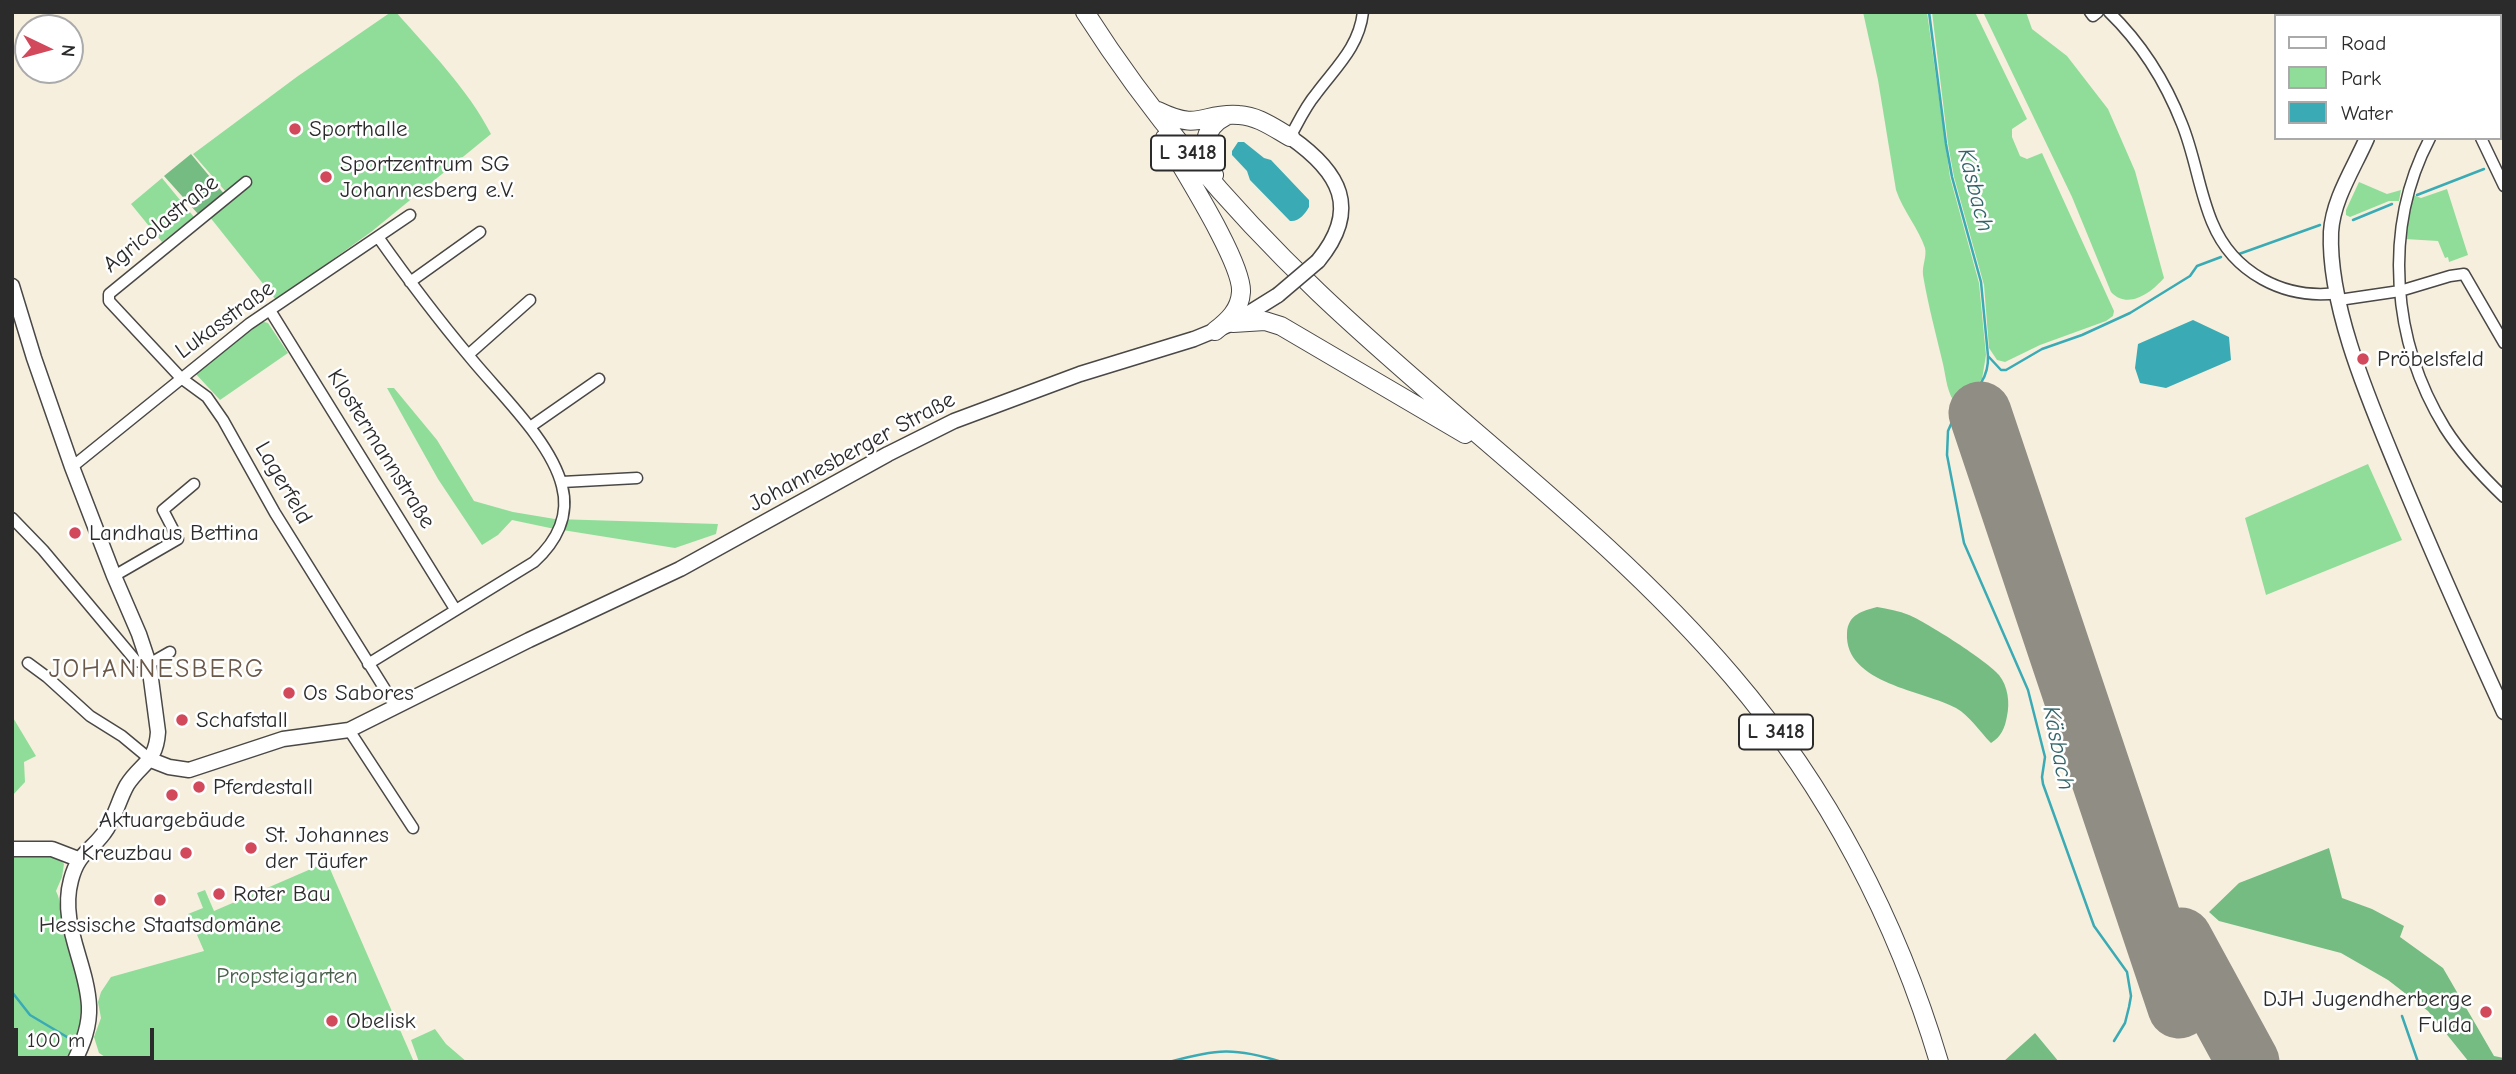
<!DOCTYPE html>
<html>
<head>
<meta charset="utf-8">
<style>
	body { margin:0 }
	#map { position:relative; width:2516px; height:1074px; overflow:hidden; background:#f6efde; font-family:"Comic Neue",sans-serif }
	canvas { display:block }
	.frame { position:absolute; inset:0; border:14px solid #2b2b2b; pointer-events:none }
	.legend { position:absolute; left:2274px; top:14px; width:228px; height:126px; box-sizing:border-box; background:#fff; border:2px solid #aaa; margin:0; padding:9px 12px; list-style:none; font-size:21px; color:#2b2b2b }
	.legend li { display:flex; align-items:center; gap:14px; height:35px }
	.legend b { width:35px; border:2px solid #aaa }
	.north { position:absolute; left:14px; top:14px; width:70px; height:70px; box-sizing:border-box; background:#fff; border:2px solid #aaa; border-radius:50%; rotate:95deg; font-size:19px; font-weight:700; line-height:28px; text-align:center; color:#2b2b2b }
	.north::after { content:''; display:block; margin:auto; width:24px; height:32px; background:#d1495b; clip-path:polygon(50% 0,100% 100%,50% 72%,0 100%) }
	.scale { position:absolute; left:14px; top:1028px; width:140px; height:32px; box-sizing:border-box; border:4px solid #2b2b2b; border-top:0; padding-left:9px; font-size:21px; line-height:24px; white-space:nowrap; color:#2b2b2b; -webkit-text-stroke:5px #fff; paint-order:stroke }
</style>
</head>
<body>
<div id="map">
<canvas width="2516" height="1074"></canvas>
<div class="frame"></div>
<ul class="legend">
<li><b style="height:9px;background:#fff"></b>Road</li>
<li><b style="height:19px;background:#90dd9a"></b>Park</li>
<li><b style="height:19px;background:#3aabb4"></b>Water</li>
</ul>
<div class="north">N</div>
<div class="scale">100 m</div>
</div>
<script>
const context = document.querySelector('canvas').getContext('2d');
context.lineJoin = 'round';
function fill(path, color) {
  context.fillStyle = color;
  context.fill(path, 'evenodd');
}
function trace(path, color, width, dash) {
  context.strokeStyle = color;
  context.lineWidth = width;
  context.lineCap = dash ? 'butt' : 'round';
  context.setLineDash(dash || []);
  context.stroke(path);
}
function drawText(font, color, halo, rows, align = 'center') {
  context.font = font + ' "Comic Neue",sans-serif';
  context.lineWidth = 5;
  context.setLineDash([]);
  context.textBaseline = 'middle';
  context.strokeStyle = halo;
  context.fillStyle = color;
  for (const [text, x, y, turn = 0] of rows) {
    context.save();
    context.translate(x, y);
    context.rotate((+turn || 0) * Math.PI / 180);
    context.textAlign = isNaN(turn) ? turn : align;
    if (halo) context.strokeText(text, 0, 0);
    context.fillText(text, 0, 0);
    context.restore();
  }
}
fill(new Path2D(`
	M391 12H396C429 50 468 89 491 134L371 232 276 300 209 216 233 200 193 154 298 76Z
	M1863 12H1927L1950 177 1979 283 1986 355 1982 379 1957 405C1947 395 1946 377 1943 364 1936 334 1928 305 1923 275 1922 265 1927 257 1925 248 1919 229 1903 211 1896 190L1878 80Z
	M1932 12H1975L2027 119 2012 129V137L2020 156 2027 159 2042 153 2114 311 2113 316 2106 321 2040 345 2005 362 1997 360 1989 348 1984 285 1954 177 1948 144Z
	M1983 12H2026L2032 29 2067 56 2108 109 2135 171 2164 278C2151 293 2128 310 2111 292L2072 197Z
	M162 178 194 217 162 242 131 204Z
	M2359 182 2387 194 2401 190 2399 201H2389L2350 217 2346 215V210Z
	M2447 189 2468 255 2449 262 2448 257 2445 258 2438 241 2405 239 2413 195 2421 198Z
	M260 321 268 323 288 353 220 400 194 372Z
	M387 388H394L437 440 474 501 513 512 555 519 718 524 716 534 675 548 550 528 512 520 498 535 482 545 438 479Z
	M2368 464 2402 540 2266 595 2245 518Z
	M12 716 36 756 24 762 25 782 12 796Z
	M50 855 59 858 64 864 62 877 56 891C62 903 60 915 63 928 78 984 93 1006 67 1062H12V857Z
	M327 862 414 1062H113L99 1053 94 1037 101 1018 98 1002 101 992 111 977 204 951 188 914 203 908 197 893 205 890 214 911Z
	M435 1029 446 1044 467 1062H419L411 1040Z`), '#90dd9a');
fill(new Path2D(`
	M191 154 225 195 199 215 164 176Z
	M1877 607C1888 609 1899 611 1909 615 1926 622 1989 662 1999 675 2008 686 2010 703 2007 716 2005 728 2001 737 1991 743 1979 731 1970 716 1956 708 1926 691 1844 684 1847 633 1848 614 1863 611 1877 607Z
	M2329 848 2342 898 2372 909 2404 926 2400 937 2443 968 2494 1056 2504 1058V1062H2469L2428 1011 2388 980 2341 953 2219 921 2209 912 2239 883Z
	M2035 1033 2059 1062H2003Z`), '#74bc82');
fill(new Path2D(`
	M1238 142H1244L1264 158 1271 160 1309 200V207C1305 214 1299 222 1290 221L1250 180 1247 171 1232 155V151Z
	M2193 320 2229 337 2231 360 2166 388 2140 383 2135 368 2138 344Z`), '#3aabb4');
trace(new Path2D(`
	M1929 12 1946 144 1952 177 1981 282 1988 356C1989 380 1975 391 1959 407
	M2417 195 2484 169
	M2353 220 2392 204
	M2239 254 2320 225
	M1988 356 2001 370H2006L2042 349 2082 335 2130 313 2190 276 2197 266 2221 257
	M1955 415 1948 431 1947 455 1964 543 2028 690 2045 757 2042 777 2043 784 2094 926 2127 972 2131 996 2129 1007 2125 1023 2114 1041
	M12 992 30 1015 67 1037
	M2402 1016 2418 1062
	M90 1058 91 1062
	M1169 1062C1217 1049 1234 1047 1282 1062`), '#3aabb4', 2.5);
trace(new Path2D(`
	M1980 413 2179 1007
	M2181 939 2248 1062`), '#908d84', 63);
const minor = new Path2D(`
	M2090 12 2093 16 2098 12
	M2109 12C2141 43 2166 83 2182 124 2195 156 2199 191 2212 222 2233 273 2284 300 2338 293
	M2311 12 2312 16
	M2352 12 2354 16
	M1290 137C1298 123 1305 107 1316 94 1336 67 1359 47 1363 12
	M2430 138C2382 229 2392 342 2445 428 2461 453 2482 476 2504 497
	M2481 138 2504 186
	M246 182 109 294V301L181 378 207 397 223 420 275 513 396 707
	M410 282 480 232
	M2339 300 2400 291 2450 276 2464 274 2504 343
	M271 312 455 609
	M468 355 530 300
	M530 427 599 379
	M72 467 249 324 410 215
	M562 482 637 478
	M12 518 43 550 136 661 149 664 170 652
	M114 576 178 539 163 510 194 484
	M28 663 47 677 90 716 122 736 151 760
	M368 664 534 562C556 542 570 516 562 486 551 441 498 392 469 356 437 318 407 278 378 237
	M349 730 413 828`);
const tertiary = new Path2D(`
	M2422 16 2423 12
	M1290 137C1340 172 1361 209 1318 261
	M2367 138C2354 168 2333 199 2331 232 2328 306 2369 400 2397 468 2431 550 2467 631 2504 712
	M12 286 34 358 72 467 114 576 139 634 149 664 158 732C156 763 141 763 127 785 118 801 115 819 104 833 89 853 78 853 71 880 59 924 87 963 89 1006 90 1026 83 1044 74 1062
	M151 760 169 767 189 770 283 739 349 730 529 640 680 569 888 454 954 421 1080 374 1194 339 1233 323 1278 295
	M12 849H52L78 859`);
const secondary = new Path2D(`
	M2494 12 2495 16
	M2500 30 2504 39`);
const primary = new Path2D(`
	M1085 12C1150 114 1230 208 1318 292 1454 422 1609 532 1732 676 1828 788 1897 921 1939 1062
	M1158 111C1201 132 1202 112 1239 115 1258 116 1274 128 1290 137
	M1165 138C1182 168 1243 263 1241 292 1240 310 1228 321 1215 331
	M1214 175C1202 153 1200 129 1226 116
	M1233 323 1265 321 1281 326 1465 434`);
trace(minor, '#494846', 13);
trace(tertiary, '#494846', 17);
trace(secondary, '#494846', 18);
trace(primary, '#494846', 20);
trace(minor, '#fff', 10);
trace(tertiary, '#fff', 14);
trace(secondary, '#fff', 16);
trace(primary, '#fff', 18);
const tertiaryBridge = new Path2D(`
	M1278 295 1318 261`);
trace(tertiaryBridge, '#494846', 17, []);
trace(tertiaryBridge, '#fff', 14);
for (const [x, y, r, color] of [
	[295,129,7,"#d1495b"],
	[326,177,7,"#d1495b"],
	[2363,359,7,"#d1495b"],
	[75,533,7,"#d1495b"],
	[289,693,7,"#d1495b"],
	[182,720,7,"#d1495b"],
	[199,787,7,"#d1495b"],
	[172,795,7,"#d1495b"],
	[251,848,7,"#d1495b"],
	[186,853,7,"#d1495b"],
	[219,894,7,"#d1495b"],
	[160,900,7,"#d1495b"],
	[2486,1012,7,"#d1495b"],
	[332,1021,7,"#d1495b"]
]) {
  const dot = new Path2D();
  dot.arc(x, y, r, 0, 2 * Math.PI);
  context.fillStyle = color;
  context.fill(dot);
  trace(dot, '#fff', 2.5);
}
for (const [x, y, w] of [
	[1188,153,74],
	[1776,732,74]
]) {
  const box = new Path2D();
  box.roundRect(x - w / 2, y - 17.5, w, 35, 5);
  context.fillStyle = '#fff';
  context.fill(box);
  trace(box, '#2b2b2b', 2);
}
drawText('bold 21px', '#2b2b2b', null, [
	["L 3418",1188,153],
	["L 3418",1776,732]
]);
drawText('23px', '#2b2b2b', '#fff', [
	["Sporthalle",309,129],
	["Sportzentrum SG",340,164],
	["Johannesberg e.V.",340,190],
	["Pröbelsfeld",2377,359],
	["Landhaus Bettina",89,533],
	["Os Sabores",303,693],
	["Schafstall",196,720],
	["Pferdestall",213,787],
	["Aktuargebäude",172,820,"center"],
	["St. Johannes",265,835],
	["der Täufer",265,861],
	["Kreuzbau",172,853,"right"],
	["Roter Bau",233,894],
	["Hessische Staatsdomäne",160,925,"center"],
	["DJH Jugendherberge",2472,999,"right"],
	["Fulda",2472,1025,"right"],
	["Obelisk",346,1021]
], 'left');
drawText('23px', '#2b2b2b', '#fff', [
	["Agricolastraße",161,224,-39],
	["Lukasstraße",225,320,-36],
	["Klostermannstraße",381,449,58],
	["Johannesberger Straße",852,452,-28],
	["Lagerfeld",283,483,60]
]);
drawText('23px', '#49604c', '#fff', [
	["Propsteigarten",287,976]
]);
drawText('italic 24px', '#326569', '#fff', [
	["Käsbach",1975,190,76],
	["Käsbach",2058,748,79]
]);
context.letterSpacing = '2px';
drawText('26px', '#6a5849', '#fff', [
	["JOHANNESBERG",157,670]
]);
context.letterSpacing = '0px';
</script>
</body>
</html>
